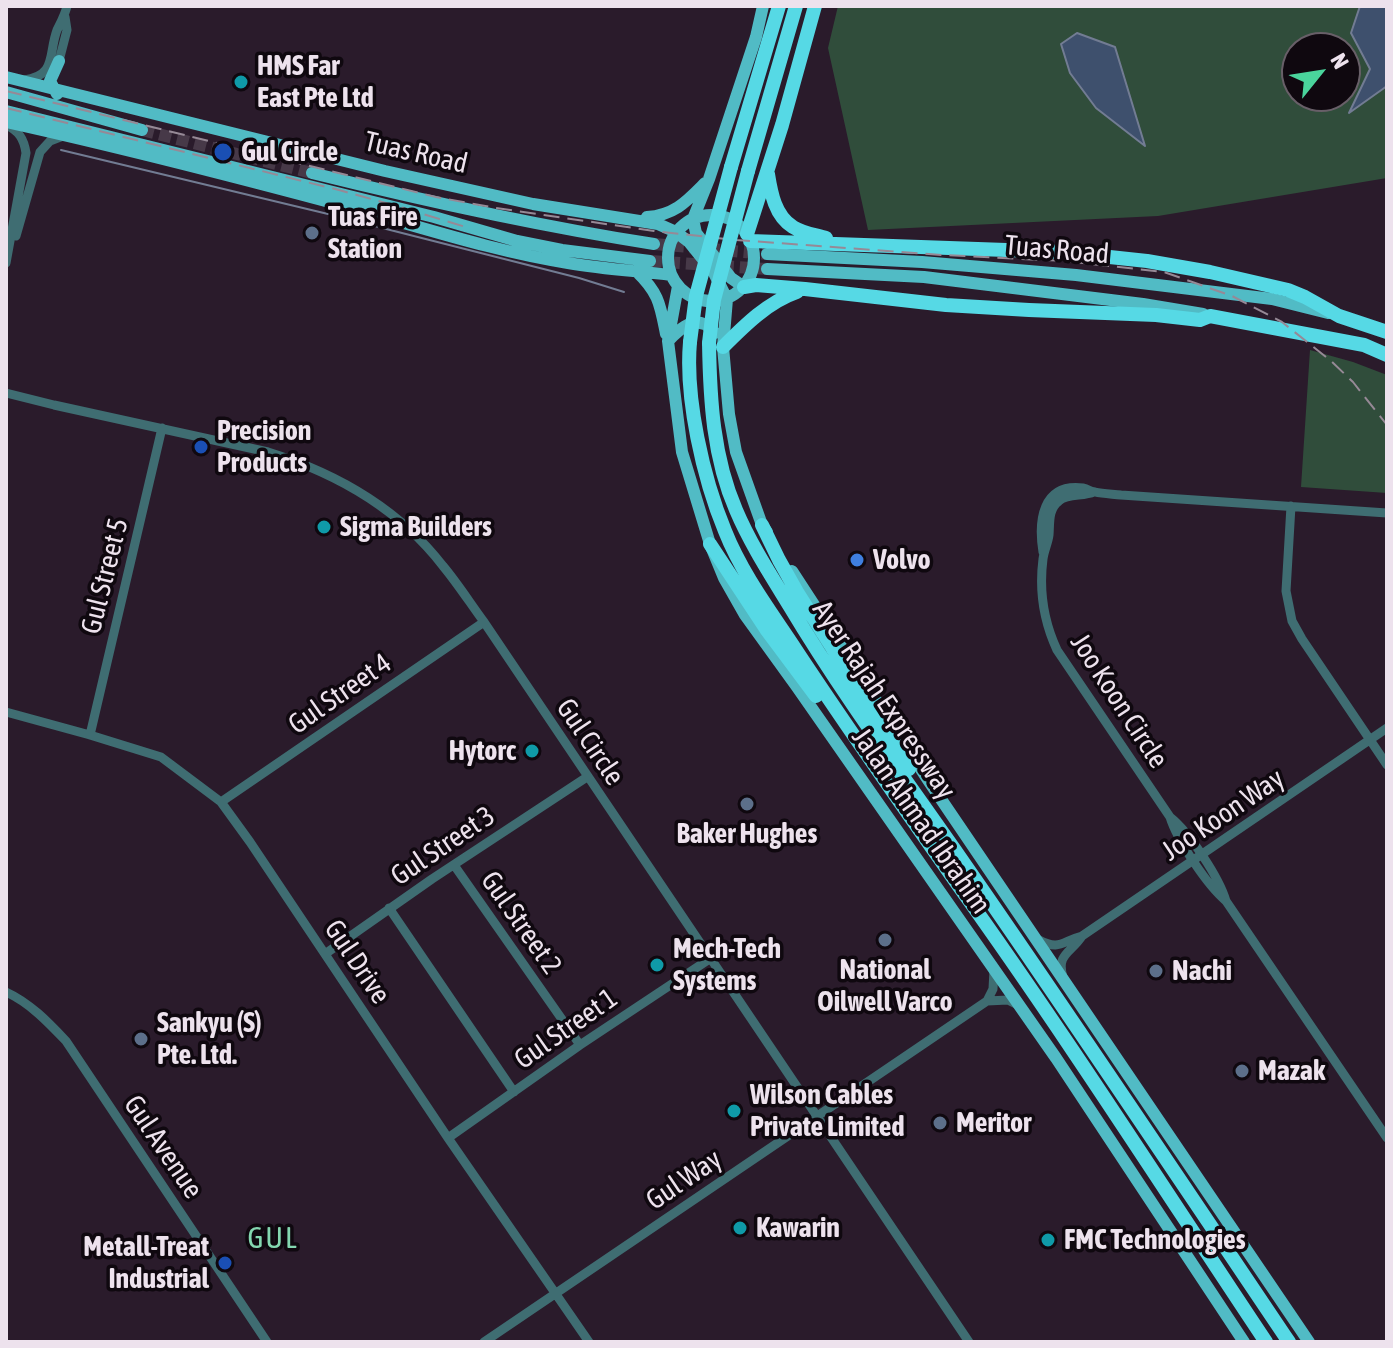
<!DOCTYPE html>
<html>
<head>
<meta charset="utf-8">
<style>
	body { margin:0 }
	#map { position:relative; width:1393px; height:1348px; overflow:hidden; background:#2a1b2b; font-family:"Asap Condensed",sans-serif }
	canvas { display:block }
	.frame { position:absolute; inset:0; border:8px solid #ede2ed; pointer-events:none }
	.north { position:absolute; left:1281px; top:32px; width:80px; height:80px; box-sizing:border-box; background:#0f080f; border:2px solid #685f68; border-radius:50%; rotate:60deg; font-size:22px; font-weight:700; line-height:32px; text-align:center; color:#ede2ed }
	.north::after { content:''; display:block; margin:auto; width:28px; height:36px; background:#4ad49c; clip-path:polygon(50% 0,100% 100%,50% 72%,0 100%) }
</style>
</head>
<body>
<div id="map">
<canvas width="1393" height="1348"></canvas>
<div class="frame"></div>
<div class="north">N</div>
</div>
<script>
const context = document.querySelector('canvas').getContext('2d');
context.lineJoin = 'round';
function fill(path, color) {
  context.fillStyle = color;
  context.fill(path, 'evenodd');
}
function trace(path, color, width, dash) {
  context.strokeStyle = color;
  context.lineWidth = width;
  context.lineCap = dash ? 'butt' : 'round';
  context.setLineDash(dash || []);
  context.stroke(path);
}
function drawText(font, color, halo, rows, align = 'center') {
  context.font = font + ' "Asap Condensed",sans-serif';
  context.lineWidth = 7;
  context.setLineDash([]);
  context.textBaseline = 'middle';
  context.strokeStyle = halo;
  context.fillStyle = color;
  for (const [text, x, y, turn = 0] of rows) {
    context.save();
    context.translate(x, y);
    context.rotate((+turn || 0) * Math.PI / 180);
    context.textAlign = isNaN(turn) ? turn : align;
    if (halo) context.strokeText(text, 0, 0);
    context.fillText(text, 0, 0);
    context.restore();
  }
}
fill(new Path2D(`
	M838 6H1387V178L1158 216 868 230 828 48ZM1297 48H1345V96H1297Z
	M1310 350 1353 362 1387 375V493L1301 487Z`), '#304d3b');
const water = new Path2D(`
	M1360 6H1387V86L1349 113 1370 69 1351 33Z
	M1077 33 1115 47 1145 146 1096 108 1070 73 1061 44Z`);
fill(water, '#3e506d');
trace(water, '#727c93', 2);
trace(new Path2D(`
	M61 150 328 214
	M343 218 579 278 624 292`), '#727c93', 2);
trace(new Path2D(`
	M142 130 312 173
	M654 244 767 254
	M650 261 767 269`), '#473948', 12, [12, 6]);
trace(new Path2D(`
	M59 61 67 30 65 17
	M24 80C57 76 48 54 57 30 61 22 65 15 67 6
	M6 125C19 131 24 139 26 153L6 263
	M16 236 40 152 50 141 63 136
	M6 393 54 405 268 452C336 473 399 509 443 566 458 584 470 603 484 622L969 1342
	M1094 492C1083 497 1068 493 1059 501 1048 509 1050 523 1049 535 1048 543 1044 551 1043 559 1039 590 1044 622 1057 650L1170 817C1189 832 1219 877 1226 901
	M1291 506 1286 591 1292 621 1302 639 1387 765
	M1043 552C1038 521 1042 483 1083 488 1089 489 1088 491 1095 492 1103 494 1113 494 1121 495L1387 513
	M6 712 90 735 161 757 221 802 250 842 448 1138 589 1342
	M90 735 162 428
	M221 802 484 622
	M1170 817C1177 840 1207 885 1226 901L1387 1138
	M454 865 580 1045
	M389 908 514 1092
	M1039 940C1060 951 1062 941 1082 936
	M325 954 432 879 587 777
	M1063 977C1056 954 1071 953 1082 936L1387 728
	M6 992C30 1003 48 1022 66 1041L267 1342
	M987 1001 993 989 994 970
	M448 1138 580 1045 711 958
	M484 1342 987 1001 1008 1000 1018 1005`), '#3f6d72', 9);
trace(new Path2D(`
	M6 77 385 171 533 204 658 224 676 232 689 242 714 273 727 299 723 347 729 414 736 452 762 525 767 532
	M6 92 142 130
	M57 94 50 81 59 61
	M6 111 434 217 517 241 562 250 650 261
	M6 122C119 147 232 176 344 206 418 226 492 251 568 263 602 269 637 271 671 275
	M312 173C425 201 538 226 654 244
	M668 258a43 43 0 1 1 86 0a43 43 0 1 1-86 0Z
	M647 217C675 215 687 201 705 183
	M693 219 709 179 756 37 763 6
	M693 219 696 233 731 278 744 287
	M767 254 922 262 1076 275 1272 299 1328 313
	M767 269 924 277 1143 304 1203 314
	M636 271C659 293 660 304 666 334
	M678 286 668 341 682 452 710 544 724 578 745 615 797 687 1056 1058 1244 1342
	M668 341C676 333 690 318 704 324 706 324 714 332 715 333
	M792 571 928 780 1309 1342`), '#51bbc5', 12);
trace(new Path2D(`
	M731 167 779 6
	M748 171 796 6
	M768 174C771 193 775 216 793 227 802 233 816 235 826 238
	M747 234 782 125 815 6
	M750 241 1063 252 1147 261 1210 272 1288 290 1305 297 1339 316 1387 332
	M744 287 756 285 805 289 946 305 1029 310 1156 315 1200 320 1210 316 1364 345 1387 355
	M690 342C685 398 703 478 725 531 742 574 771 612 796 650 849 730 903 807 958 885 1065 1034 1164 1189 1266 1342
	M709 343C710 400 713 457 736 510 750 543 770 574 789 605 841 692 901 773 959 856 1071 1017 1180 1180 1289 1342
	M723 347C745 325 768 302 797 292
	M762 525 779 560 797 592 909 769
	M710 544 766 629 816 696`), '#56d9e5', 14);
trace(new Path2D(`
	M6 91 436 197 496 208 654 231 736 240 943 255 1064 261 1164 272 1232 296 1282 322 1331 361 1353 382 1387 425
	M6 108 339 190 400 207 469 228`), '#968996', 2, [16, 8]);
trace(new Path2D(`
	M690 342 696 296 731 167
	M709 343 714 300 748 171`), '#56d9e5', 14);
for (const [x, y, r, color] of [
	[241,82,8,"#0f9aa8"],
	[223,152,10,"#1a4fb4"],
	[312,233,8,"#5c6f8a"],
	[201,447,8,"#1a4fb4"],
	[324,527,8,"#0f9aa8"],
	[857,560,8,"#3f7fe0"],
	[532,751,8,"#0f9aa8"],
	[747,804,8,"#5c6f8a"],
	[885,940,8,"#5c6f8a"],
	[657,965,8,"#0f9aa8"],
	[1156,971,8,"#5c6f8a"],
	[141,1039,8,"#5c6f8a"],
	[1242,1071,8,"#5c6f8a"],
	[734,1111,8,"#0f9aa8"],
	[940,1123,8,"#5c6f8a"],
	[740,1228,8,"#0f9aa8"],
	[1048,1240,8,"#0f9aa8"],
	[225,1263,8,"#1a4fb4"]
]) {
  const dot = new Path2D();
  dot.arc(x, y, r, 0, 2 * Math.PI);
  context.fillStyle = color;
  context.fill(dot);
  trace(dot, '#0f080f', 3);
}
drawText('bold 28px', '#ede2ed', '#0f080f', [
	["HMS Far",257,66],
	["East Pte Ltd",257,98],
	["Gul Circle",241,152],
	["Tuas Fire",328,217],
	["Station",328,249],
	["Precision",217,431],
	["Products",217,463],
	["Sigma Builders",340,527],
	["Volvo",873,560],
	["Hytorc",516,751,"right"],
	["Baker Hughes",747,834,"center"],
	["Mech-Tech",673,949],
	["Systems",673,981],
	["National",885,970,"center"],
	["Oilwell Varco",885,1002,"center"],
	["Nachi",1172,971],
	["Sankyu (S)",157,1023],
	["Pte. Ltd.",157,1055],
	["Mazak",1258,1071],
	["Wilson Cables",750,1095],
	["Private Limited",750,1127],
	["Meritor",956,1123],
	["Kawarin",756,1228],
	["FMC Technologies",1064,1240],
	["Metall-Treat",209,1247,"right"],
	["Industrial",209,1279,"right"]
], 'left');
drawText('28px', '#ede2ed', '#0f080f', [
	["Tuas Road",416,153,13],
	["Tuas Road",1057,250,5],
	["Gul Street 5",105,576,-76],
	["Gul Street 4",340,694,-35],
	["Ayer Rajah Expressway",884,700,56],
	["Joo Koon Circle",1119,701,57],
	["Gul Circle",590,742,56],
	["Joo Koon Way",1223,815,-34],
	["Jalan Ahmad Ibrahim",921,821,55],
	["Gul Street 3",443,846,-34],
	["Gul Street 2",521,923,55],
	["Gul Drive",357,962,56],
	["Gul Street 1",566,1029,-35],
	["Gul Avenue",163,1147,56],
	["Gul Way",684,1180,-34]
]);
context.letterSpacing = '2px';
drawText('30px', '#84d7b0', '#0f080f', [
	["GUL",273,1239]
]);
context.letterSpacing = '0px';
</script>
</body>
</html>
